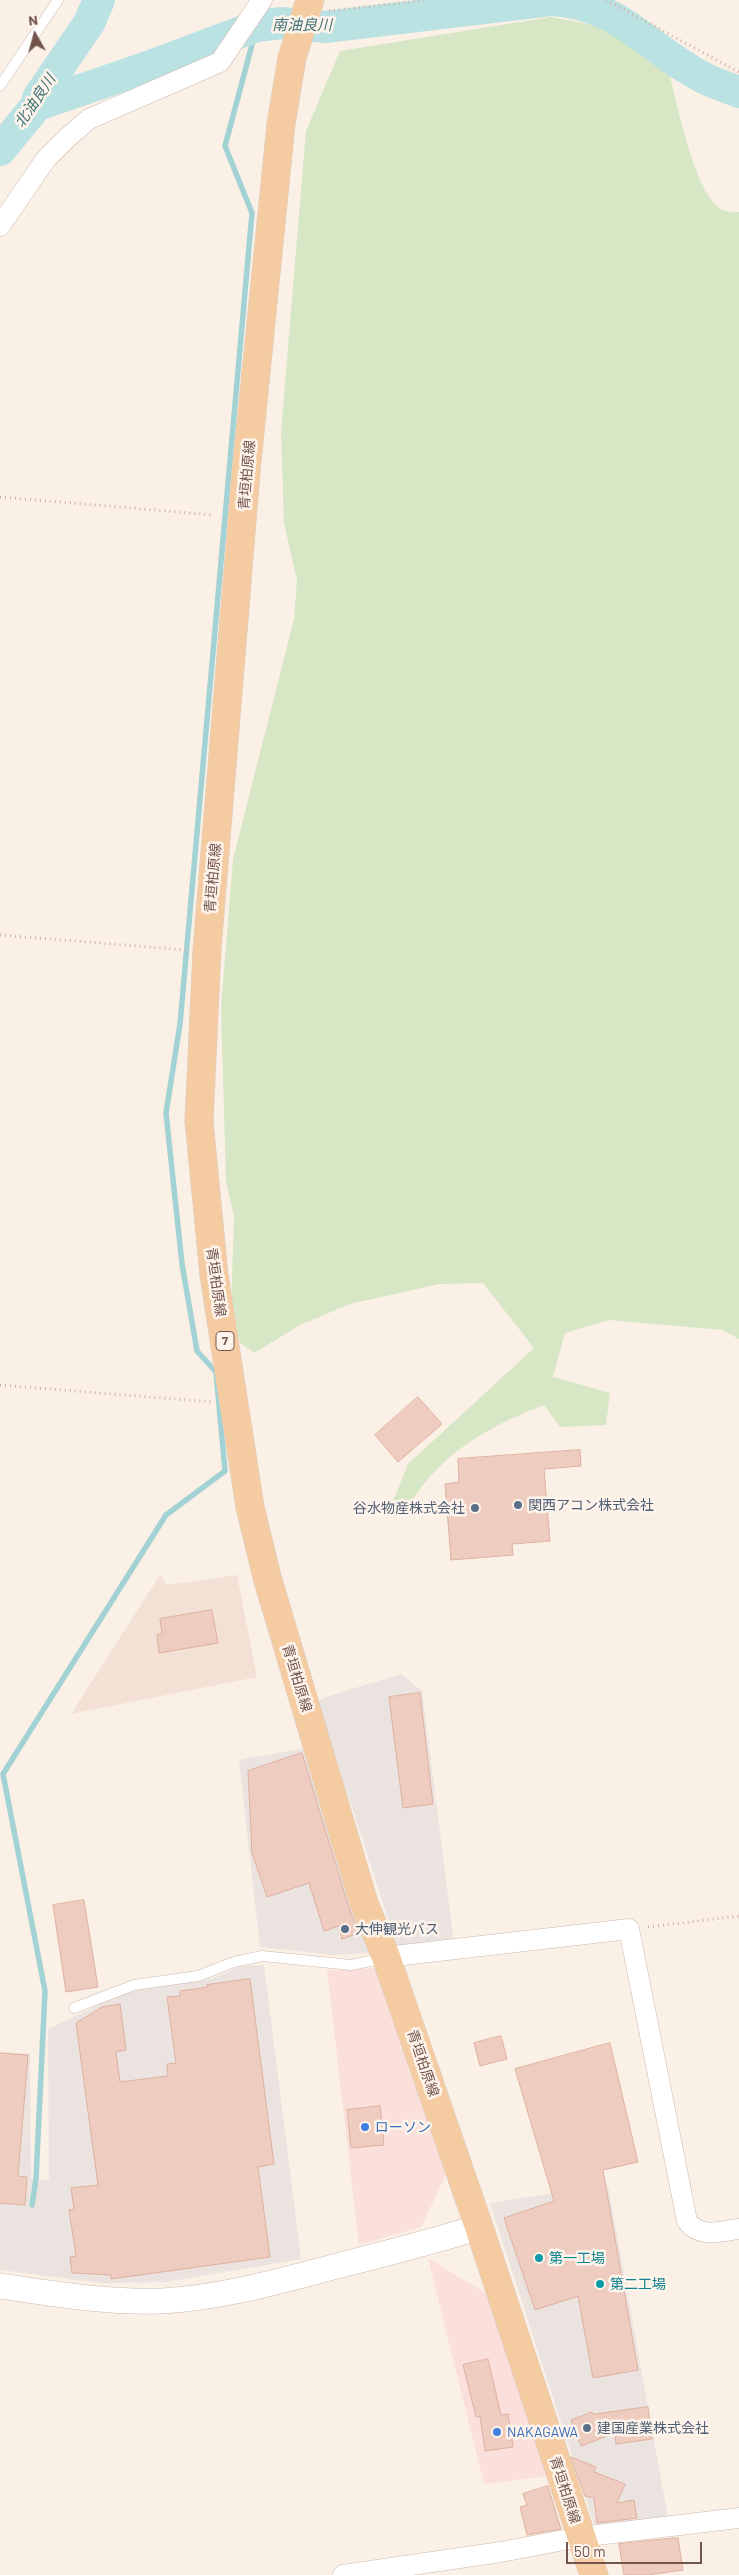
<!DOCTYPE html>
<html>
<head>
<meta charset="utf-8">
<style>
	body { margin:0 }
	#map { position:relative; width:739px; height:2575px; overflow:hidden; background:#fbf0e5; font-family:Barlow,sans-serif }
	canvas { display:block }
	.north { position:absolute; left:10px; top:10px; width:50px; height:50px; -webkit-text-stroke:4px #fef4eb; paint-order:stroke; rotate:353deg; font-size:14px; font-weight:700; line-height:20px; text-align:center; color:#72554c }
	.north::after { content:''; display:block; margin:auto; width:18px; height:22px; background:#72554c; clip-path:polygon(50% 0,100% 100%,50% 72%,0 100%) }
	.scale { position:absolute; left:566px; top:2542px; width:136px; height:22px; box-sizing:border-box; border:2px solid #72554c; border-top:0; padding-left:6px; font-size:15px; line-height:18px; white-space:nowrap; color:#72554c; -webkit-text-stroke:4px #fef4eb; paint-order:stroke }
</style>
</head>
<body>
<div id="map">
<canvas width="739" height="2575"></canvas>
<div class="north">N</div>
<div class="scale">50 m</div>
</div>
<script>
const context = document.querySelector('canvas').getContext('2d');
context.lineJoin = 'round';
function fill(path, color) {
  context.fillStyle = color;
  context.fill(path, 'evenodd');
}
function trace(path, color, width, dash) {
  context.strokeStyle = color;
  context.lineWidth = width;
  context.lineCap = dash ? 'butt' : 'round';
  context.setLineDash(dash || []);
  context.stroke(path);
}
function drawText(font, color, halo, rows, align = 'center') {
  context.font = font + ' Barlow,"Noto Sans JP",sans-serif';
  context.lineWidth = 5;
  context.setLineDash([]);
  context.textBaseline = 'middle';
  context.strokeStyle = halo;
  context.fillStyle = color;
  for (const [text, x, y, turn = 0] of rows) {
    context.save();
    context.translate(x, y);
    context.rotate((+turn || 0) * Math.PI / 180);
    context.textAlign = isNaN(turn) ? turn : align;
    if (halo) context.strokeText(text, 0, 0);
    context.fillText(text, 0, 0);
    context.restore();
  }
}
fill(new Path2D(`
	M160 1575 167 1585 237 1575 257 1677 71 1714Z`), '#f2e1d4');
fill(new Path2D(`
	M377 1968 446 2175 421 2227 359 2245 327 1970Z
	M428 2258 487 2294 549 2476 484 2484Z`), '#fadfda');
fill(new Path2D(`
	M401 1674 422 1691 454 1943 398 1950 355 1816 314 1705 326 1697Z
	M306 1748 372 1953 333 1955 260 1947 239 1760Z
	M264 1965 301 2259 166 2282 102 2283 0 2270V2052L30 2054 31 2178 49 2181 48 2029 134 1988 211 1979 242 1966Z
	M608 2185 668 2518 595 2527 490 2203Z`), '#ebe3df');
fill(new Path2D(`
	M551 17 599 26 668 67C675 96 696 200 723 210 728 212 734 212 739 212V1339L722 1330 609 1320 565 1333 553 1377 610 1393 606 1425 560 1427 544 1405C487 1427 433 1457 405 1514L391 1506 408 1464 534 1348 483 1283 440 1284 350 1304 300 1325 254 1353 240 1343 231 1310 234 1216 226 1181 221 1008 233 859 294 619 297 580 284 523 281 432 306 131 340 51Z`), '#d7e7c5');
trace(new Path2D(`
	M32 2205 36 2179 45 1991 3 1774 166 1515 225 1471 216 1372 197 1351 182 1264 166 1113 180 1024 252 213 225 146 257 26`), '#a2d2d4', 5.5);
trace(new Path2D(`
	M553 0C622 5 647 49 704 78 715 84 727 87 739 92
	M37 105 145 68 257 26 282 23 325 27 551 0
	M0 150 37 105 38 98 89 23 99 0`), '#bbe2e3', 32);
const building = new Path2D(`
	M418 1397 442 1424 398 1462 375 1435Z
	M580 1450 581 1466 544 1469 550 1541 512 1544 513 1555 451 1560 445 1484 459 1482 458 1459Z
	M212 1610 218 1643 159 1653 157 1635 162 1634 160 1619Z
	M420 1693 433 1804 403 1808 389 1697Z
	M302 1753 349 1908 359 1933 342 1939 339 1926 324 1931 309 1883 267 1897 252 1853 248 1771Z
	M84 1900 98 1987 66 1992 53 1905Z
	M250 1979 274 2164 258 2167 270 2257 111 2279V2275L72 2273 70 2257 76 2256 69 2210 74 2209 71 2188 98 2185 76 2023 102 2007 120 2004 126 2050 116 2052 120 2082 168 2076 167 2064 176 2063 167 1997 180 1996V1991L208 1987 207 1985Z
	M501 2036 507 2059 480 2066 474 2043Z
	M610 2043 638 2162 603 2170 638 2370 593 2378 578 2296 535 2310 504 2218 554 2201 515 2069Z
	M0 2053 28 2055 18 2176 27 2177 25 2205 0 2203Z
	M380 2106 384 2145 351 2148 347 2110Z
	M488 2359 501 2415 508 2414 513 2447 485 2451 480 2416 476 2417 463 2365Z
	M648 2407 652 2439 616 2444 615 2433 581 2446 571 2420 592 2412 593 2414Z
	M571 2457 596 2467 594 2472 625 2484 617 2503 634 2500 637 2518 597 2523 594 2498 585 2496Z
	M548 2486 561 2529 527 2535 520 2507 527 2505 523 2494Z
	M678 2538 683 2570 648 2575H624L619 2544Z`);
fill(building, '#eeccbf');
trace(building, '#dfb1a0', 1);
const service = new Path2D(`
	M0 86 58 0
	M74 2008 134 1985 198 1976 234 1962 262 1956 351 1965 385 1958`);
const minor = new Path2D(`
	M0 226 46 159 68 137 89 119 220 62 262 0
	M386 1957 629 1929 687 2221C700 2239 720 2231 739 2229
	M343 2575 501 2552 580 2537 739 2518`);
const tertiary = new Path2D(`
	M0 2286C53 2294 108 2303 162 2301 221 2298 280 2281 337 2266 384 2254 432 2242 479 2227`);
const primary = new Path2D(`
	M310 0 292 58 281 124 246 472 207 950 199 1121 214 1275 250 1507 267 1577 364 1903 386 1957 479 2227 594 2575`);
trace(service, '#cdb9af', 11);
trace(minor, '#cdb9af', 21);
trace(tertiary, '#cdb9af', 26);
trace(primary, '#d8cfcd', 29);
trace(new Path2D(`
	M606 0 739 72
	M329 11 427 0
	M0 497 214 515
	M0 935 186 950
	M0 1385 212 1402
	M648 1927 739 1916`), '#d3afa2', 3, [1, 4]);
trace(service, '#fff', 10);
trace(minor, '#fff', 20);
trace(tertiary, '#fff', 25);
trace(primary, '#f5cca2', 28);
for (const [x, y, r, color] of [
	[518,1505,5,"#5c6f8a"],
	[475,1508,5,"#5c6f8a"],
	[345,1929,5,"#5c6f8a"],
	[365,2127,5,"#3f7fe0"],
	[539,2258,5,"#0f9aa8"],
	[600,2284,5,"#0f9aa8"],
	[587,2428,5,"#5c6f8a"],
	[497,2432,5,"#3f7fe0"]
]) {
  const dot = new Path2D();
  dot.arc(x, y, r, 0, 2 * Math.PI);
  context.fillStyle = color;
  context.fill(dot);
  trace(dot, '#fef4eb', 2);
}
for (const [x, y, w] of [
	[225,1341,18]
]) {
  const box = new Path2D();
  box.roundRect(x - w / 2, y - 9.5, w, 19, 4);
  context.fillStyle = '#fef4eb';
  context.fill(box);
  trace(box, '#72554c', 1);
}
drawText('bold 12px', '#72554c', null, [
	["7",225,1341]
]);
drawText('14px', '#72554c', '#fef4eb', [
	["青垣柏原線",247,475,-85],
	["青垣柏原線",213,878,-85],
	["青垣柏原線",216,1282,82],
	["青垣柏原線",297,1678,73],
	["青垣柏原線",423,2063,71],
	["青垣柏原線",565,2490,72]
]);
drawText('14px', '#4e5e75', '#fef4eb', [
	["関西アコン株式会社",528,1505],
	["谷水物産株式会社",465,1508,"right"],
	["大伸観光バス",355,1929],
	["建国産業株式会社",597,2428]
], 'left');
drawText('14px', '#366cbe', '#fef4eb', [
	["ローソン",375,2127],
	["NAKAGAWA",507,2432]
], 'left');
drawText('14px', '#0d838f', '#fef4eb', [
	["第一工場",549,2258],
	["第二工場",610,2284]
], 'left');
drawText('italic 15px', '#417476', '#fef4eb', [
	["南油良川",302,25],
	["北油良川",35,101,-56]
]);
</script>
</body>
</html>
